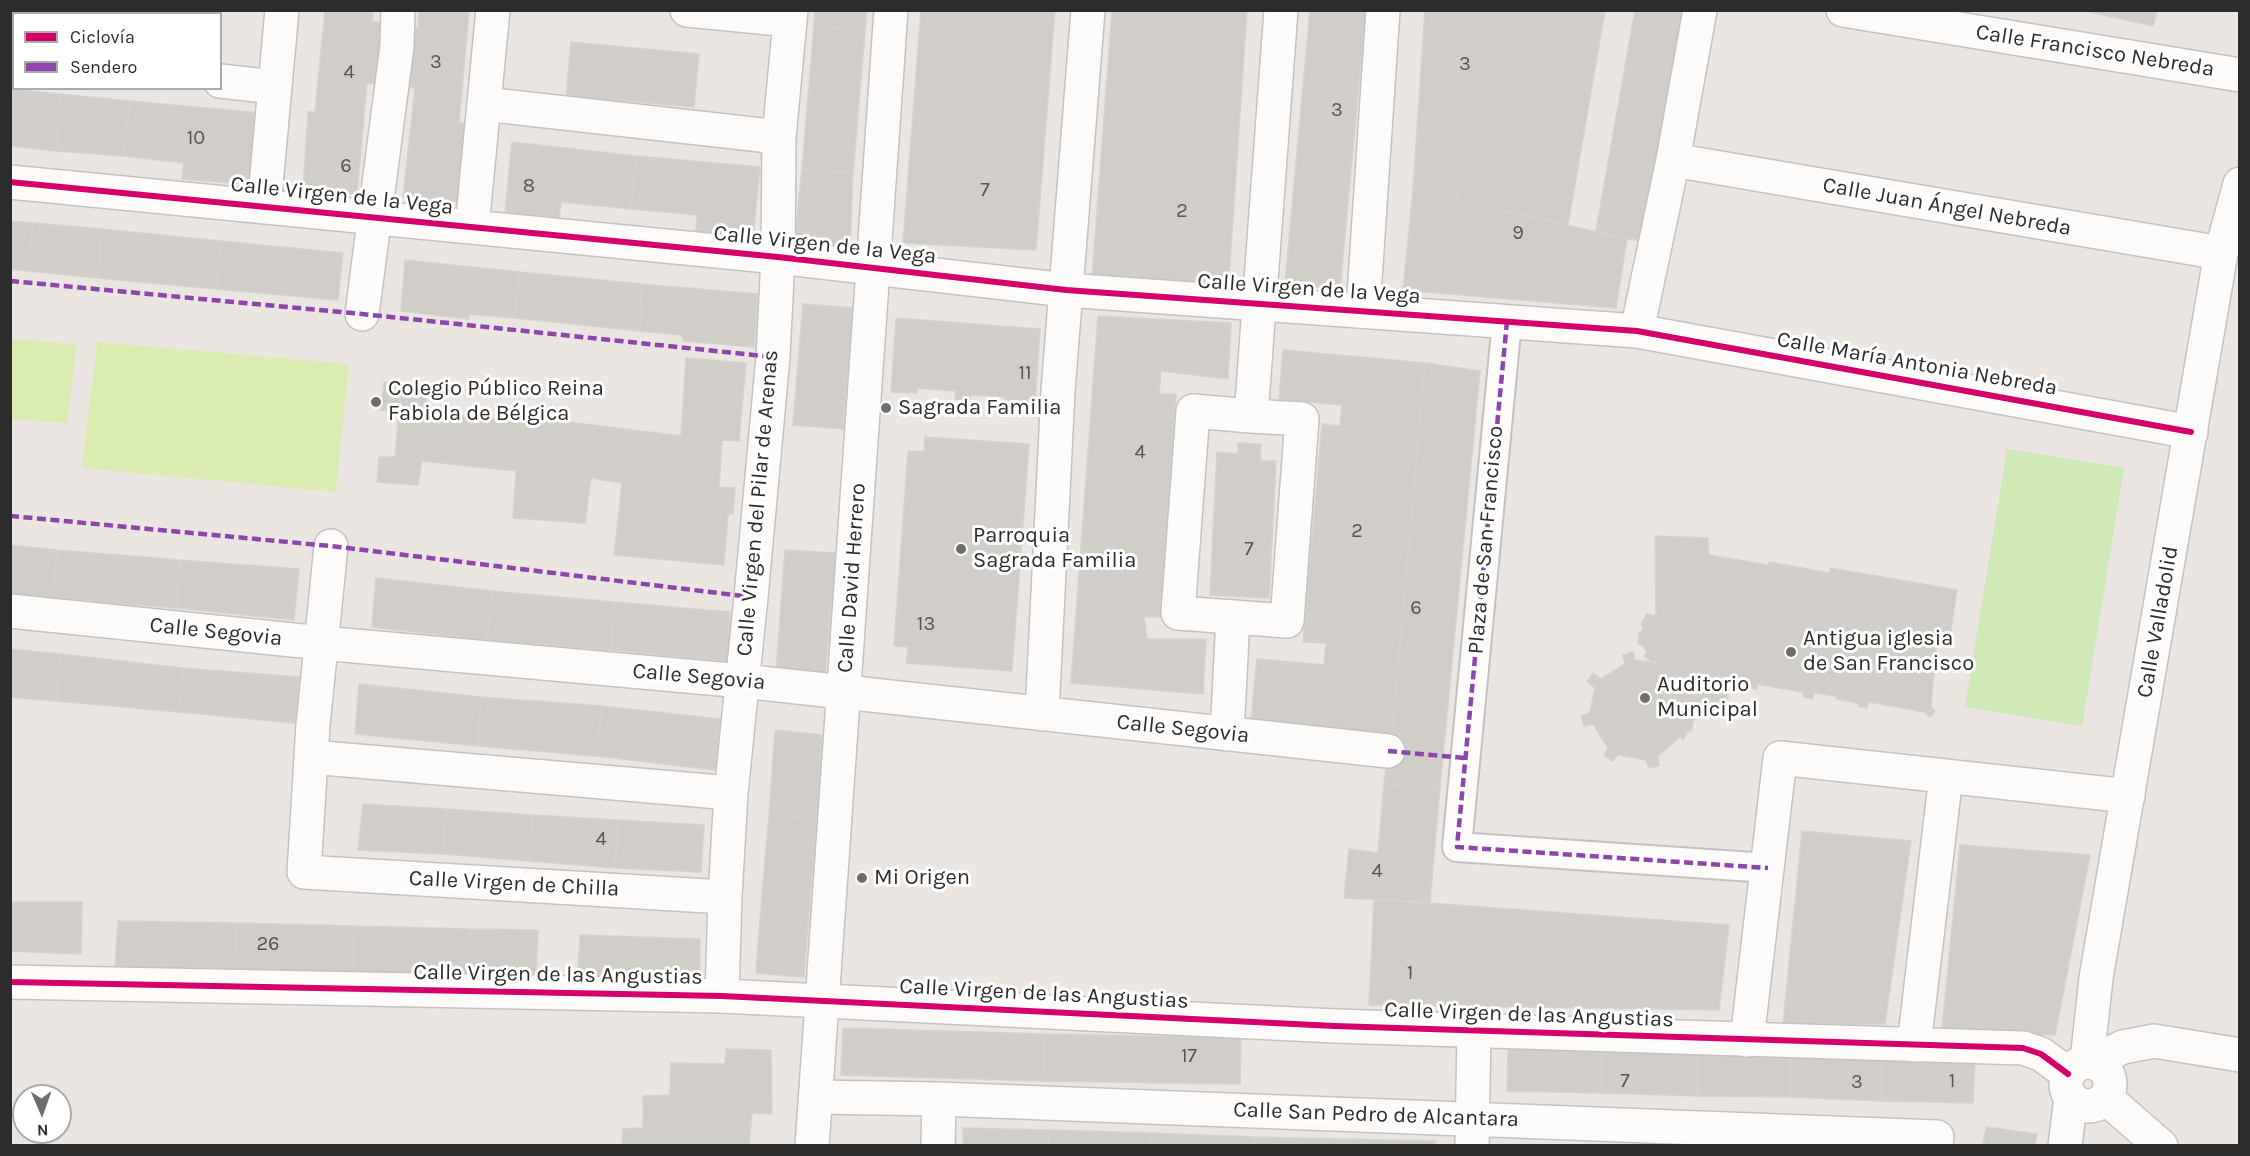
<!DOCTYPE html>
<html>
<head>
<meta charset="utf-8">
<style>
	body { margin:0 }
	#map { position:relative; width:2250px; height:1156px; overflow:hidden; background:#ebe6e1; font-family:Karla,sans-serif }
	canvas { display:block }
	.frame { position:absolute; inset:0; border:12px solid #2c2c2c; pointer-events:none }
	.legend { position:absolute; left:12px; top:12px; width:210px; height:78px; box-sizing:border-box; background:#fff; border:2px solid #ababab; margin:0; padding:8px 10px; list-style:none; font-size:18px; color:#2c2c2c }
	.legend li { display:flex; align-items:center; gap:12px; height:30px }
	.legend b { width:30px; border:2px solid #ababab }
	.north { position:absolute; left:12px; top:1084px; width:60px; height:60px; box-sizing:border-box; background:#fff; border:2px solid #ababab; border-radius:50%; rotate:178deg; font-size:16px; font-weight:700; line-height:24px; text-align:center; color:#2c2c2c }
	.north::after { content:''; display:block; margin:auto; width:21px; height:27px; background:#6f6d6b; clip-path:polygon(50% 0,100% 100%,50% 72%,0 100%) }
</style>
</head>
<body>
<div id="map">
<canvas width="2250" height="1156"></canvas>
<div class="frame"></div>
<ul class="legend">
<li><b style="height:8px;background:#d6006c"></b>Ciclovía</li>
<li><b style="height:8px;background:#8e44ad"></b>Sendero</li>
</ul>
<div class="north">N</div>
</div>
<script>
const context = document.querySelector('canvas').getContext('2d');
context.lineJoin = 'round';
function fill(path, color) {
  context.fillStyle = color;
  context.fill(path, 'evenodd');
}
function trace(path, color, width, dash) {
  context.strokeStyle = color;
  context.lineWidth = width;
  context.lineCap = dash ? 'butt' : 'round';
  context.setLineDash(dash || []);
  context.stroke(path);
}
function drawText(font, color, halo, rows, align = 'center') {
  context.font = font + ' Karla,sans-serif';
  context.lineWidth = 6;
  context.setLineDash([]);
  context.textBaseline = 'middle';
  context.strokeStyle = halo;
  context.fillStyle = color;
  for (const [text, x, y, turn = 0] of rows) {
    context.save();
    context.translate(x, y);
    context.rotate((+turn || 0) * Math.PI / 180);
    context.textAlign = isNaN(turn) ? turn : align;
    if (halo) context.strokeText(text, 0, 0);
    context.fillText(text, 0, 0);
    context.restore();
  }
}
fill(new Path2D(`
	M2007 449 2124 468 2082 726 1965 707Z`), '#cfe9b7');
fill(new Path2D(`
	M10 339 77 344 67 423 11 419Z
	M97 342 349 364 336 492 82 468Z`), '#dcedb4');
const building = new Path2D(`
	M33 10H176V14H33Z
	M325 10H373L372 21 383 24 418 28 419 10H469L459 123 466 124 459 202 403 197 415 88 367 83 357 194 303 189 308 112H315Z
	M815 10H867L865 31 814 26Z
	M921 10H1055L1036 250 903 243Z
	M1112 10H1247L1228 292 1092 279Z
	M1310 10H1366L1340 289 1285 284Z
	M1425 10 1605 11 1568 225 1457 200 1456 190H1413Z
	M1635 10H1691L1648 241 1627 239 1596 231Z
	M2081 10H2157L2153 26Z
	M814 26 865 31 853 173 802 169Z
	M571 42 699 54 694 107 566 96Z
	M10 89 60 94 56 151 10 146Z
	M60 94 130 101 123 156 56 151Z
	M130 101 260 113 253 185 182 179 184 163 123 156Z
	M512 142 636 156 631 209 561 202 559 218 505 212Z
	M636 156 760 167 753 237 696 232 697 215 631 209Z
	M802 169 853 173 850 247 795 241Z
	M1413 190H1456L1457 200 1627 239 1616 308 1403 290Z
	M10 221 33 223 28 271 10 269Z
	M33 223 102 229 98 278 28 271Z
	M102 229 221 241 216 289 98 278Z
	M221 241 343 253 338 300 216 289Z
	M405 260 520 272 514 318 470 314 468 319 401 311Z
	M520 272 641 284 640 331 514 318Z
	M641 284 758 294 754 347 683 341 682 335 640 331Z
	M803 304 853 308 843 429 793 425Z
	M1098 316 1231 323 1228 379 1161 371 1159 394H1176L1160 617H1144L1147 639H1206L1203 694 1071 683Z
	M896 318 1040 329 1035 405 1005 402V397L971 395 970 400 955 399 956 391 917 388V393L891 392Z
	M1283 350 1425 363 1392 734 1251 721 1257 659 1324 665 1326 643 1303 642 1322 424 1340 426 1342 405 1279 399Z
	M686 358 746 363 739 441 722 440 719 487 735 488 733 514H728L724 565 614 555 622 483 591 478 585 523 513 518 516 471 422 461 418 485 377 482 379 457H395L399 412 381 410 384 382 428 386 426 411 543 425 544 419 681 436Z
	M1425 363 1480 371 1440 787 1384 784 1388 751 1392 734Z
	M925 437 1029 444 1012 671 906 663 908 647 894 646 908 451 924 452Z
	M1238 443 1261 444 1260 461H1276L1269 598 1210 595 1217 452 1238 454Z
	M1655 536 1708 538 1709 555 1768 565 1769 562 1829 573 1830 568 1957 590 1949 643 1940 644 1936 649 1931 707 1935 711 1930 717 1924 712 1869 702 1867 708 1858 706V703L1836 699V696L1814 693 1813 699 1803 697V692L1757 684V689L1746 687 1747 682 1730 680 1726 715 1696 712 1691 731H1688L1683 740 1680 737 1658 756 1659 766 1649 768 1646 760 1618 755 1613 761 1604 756 1608 748 1593 724 1584 726 1581 716 1590 713 1595 688 1587 682 1593 673 1601 679 1625 664 1623 655 1633 652 1635 660 1660 664 1655 661 1653 663 1644 656 1647 653 1643 645 1638 644 1639 633H1641L1643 626 1641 624 1647 614 1656 616Z
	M10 545 57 550 53 598 10 593Z
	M57 550 180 560 176 608 53 598Z
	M785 550 836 553 825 675 776 672Z
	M180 560 299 569 294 620 176 608Z
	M376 578 492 591 487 640 372 627Z
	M492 591 614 602 611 650 487 640Z
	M614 602 730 612 727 661 611 650Z
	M10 649 60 654 56 701 10 697Z
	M60 654 183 668 179 712 56 701Z
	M183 668 299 677 295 723 179 712Z
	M359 684 481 697 478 746 355 734Z
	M481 697 602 706 596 756 478 746Z
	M602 706 720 719 715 770 596 756Z
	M775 730 822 735 817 818 769 815Z
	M1384 784 1440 787 1430 902 1344 898 1349 849 1378 853Z
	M363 804 446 809 443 854 358 850Z
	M446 809 532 815 530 861 443 854Z
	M532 815 618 820 615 868 530 861Z
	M769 815 817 818 810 899 762 895Z
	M618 820 704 825 701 872 615 868Z
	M1802 831 1911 841 1885 1024H1783Z
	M1960 845 2090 855 2055 1035 1942 1030Z
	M762 895 810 899 804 977 756 973Z
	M1374 899 1729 925 1719 1010 1369 1005Z
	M10 902H82L81 954 10 951Z
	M118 921 237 923 234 972 115 967Z
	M237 923 354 926 352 974 234 972Z
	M354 926 470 929 468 976 352 974Z
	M470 929 538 930 536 980 468 976Z
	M580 935 700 939V989L577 985Z
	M843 1028 1044 1034 1043 1081 841 1075Z
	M1044 1034 1241 1038 1240 1084 1043 1081Z
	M726 1049 771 1050 772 1114 752 1113 749 1146H622L623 1129 643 1128V1096L670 1095 671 1063 725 1064Z
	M1508 1049 1601 1051 1602 1093 1507 1091Z
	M1601 1051 1698 1052V1096L1602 1093Z
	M1698 1052 1790 1053V1097L1698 1096Z
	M1790 1053 1882 1054V1101L1790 1097Z
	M1882 1054 1975 1056 1973 1103 1882 1101Z
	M1986 1127 2037 1134 2035 1146H1983Z
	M963 1128 1049 1130V1146H963Z
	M1049 1130 1150 1133V1146H1049Z
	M1150 1133 1254 1137V1146H1150Z
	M1254 1137 1340 1139V1146H1254Z
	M1340 1139 1435 1141V1146H1340Z`);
fill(building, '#d1ceca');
trace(building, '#d6d2cd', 1.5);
const pedestrian = new Path2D(`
	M1507 321 1457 847 1768 868`);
const minor = new Path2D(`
	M687 10 790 20
	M10 56H14
	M220 81 275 87
	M484 104 779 137
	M1673 160 2221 253
	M10 182 778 257 1066 290 1637 331 2191 432
	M264 207 282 10
	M472 227 493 10
	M1363 310 1383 10
	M362 314 397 46 398 10
	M1637 331 1673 160 1700 10
	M331 546 313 725 304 872 725 897
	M1233 617 1287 621 1302 419 1251 416
	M844 692 1388 751
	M1042 714 1058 391 1088 10
	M1227 734 1233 617 1178 613 1193 411 1251 416 1281 10
	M311 757 731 793
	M722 996 725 897 731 793 751 597 773 357 778 257 779 137 791 10
	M1747 1040 1780 758 2128 796
	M1914 1045 1946 776
	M816 1097 939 1099 1937 1137 1936 1146
	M938 1146 939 1099
	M1472 1146 1474 1031`);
const tertiary = new Path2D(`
	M1843 10 2240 75
	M10 611 322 643 742 681 844 692
	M10 982 722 996 1335 1026 2023 1048 2041 1054 2068 1074
	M2087 1061 2096 978 2221 253 2240 184
	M2066 1084a22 22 0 1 1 44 0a22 22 0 1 1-44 0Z
	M2093 1062 2123 1047 2154 1041 2240 1055
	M2106 1098 2161 1146
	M812 1146 891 10
	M2065 1146 2071 1097`);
trace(pedestrian, '#c4c2c3', 32);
trace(minor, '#c4c2c3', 36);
trace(tertiary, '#c4c2c3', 36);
trace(pedestrian, '#fcfbfa', 28);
trace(minor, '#fcfbfa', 33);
trace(tertiary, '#fcfbfa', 33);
trace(new Path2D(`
	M10 281 362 314 773 357
	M1507 321 1457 847 1768 868
	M10 516 331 546 751 597
	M1388 751 1465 758`), '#8e44ad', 4.5, [9, 4.5]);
trace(new Path2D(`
	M10 182 778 257 1066 290 1637 331 2191 432
	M10 982 722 996 1335 1026 2023 1048 2041 1054 2068 1074`), '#d6006c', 6);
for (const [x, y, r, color] of [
	[376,402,6,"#6f6d6b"],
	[886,408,6,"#6f6d6b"],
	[961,549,6,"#6f6d6b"],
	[1791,652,6,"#6f6d6b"],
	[1645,698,6,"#6f6d6b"],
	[862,878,6,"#6f6d6b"]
]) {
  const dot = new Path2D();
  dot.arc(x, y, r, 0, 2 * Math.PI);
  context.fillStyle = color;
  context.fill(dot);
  trace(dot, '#fff', 2);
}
drawText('20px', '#565554', null, [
	["3",436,62],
	["3",1465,64],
	["4",349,72],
	["3",1337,110],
	["10",196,138],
	["6",346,166],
	["8",529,186],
	["7",985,190],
	["2",1182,211],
	["9",1518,233],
	["11",1025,373],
	["4",1140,452],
	["2",1357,531],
	["7",1249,549],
	["6",1416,608],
	["13",926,624],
	["4",601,839],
	["4",1377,871],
	["26",268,944],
	["1",1410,973],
	["17",1189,1056],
	["7",1625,1081],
	["1",1952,1081],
	["3",1857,1082]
]);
drawText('22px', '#2c2c2c', '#fff', [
	["Calle Francisco Nebreda",2095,51,9],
	["Calle Virgen de la Vega",342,196,6],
	["Calle Juan Ángel Nebreda",1947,207,10],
	["Calle Virgen de la Vega",825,245,6],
	["Calle Virgen de la Vega",1309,289,4],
	["Calle María Antonia Nebreda",1917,364,10],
	["Calle Virgen del Pilar de Arenas",758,503,-85],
	["Plaza de San Francisco",1486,540,-85],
	["Calle David Herrero",852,578,-86],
	["Calle Valladolid",2158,622,-80],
	["Calle Segovia",216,632,6],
	["Calle Segovia",699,677,5],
	["Calle Segovia",1183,729,6],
	["Calle Virgen de Chilla",514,884,3],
	["Calle Virgen de las Angustias",558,975,1],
	["Calle Virgen de las Angustias",1044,994,3],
	["Calle Virgen de las Angustias",1529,1015,2],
	["Calle San Pedro de Alcantara",1376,1115,2]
]);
drawText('22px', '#2c2c2c', '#fff', [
	["Colegio Público Reina",388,389],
	["Fabiola de Bélgica",388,414],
	["Sagrada Familia",898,408],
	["Parroquia",973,536],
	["Sagrada Familia",973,561],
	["Antigua iglesia",1803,639],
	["de San Francisco",1803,664],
	["Auditorio",1657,685],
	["Municipal",1657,710],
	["Mi Origen",874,878]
], 'left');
</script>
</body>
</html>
